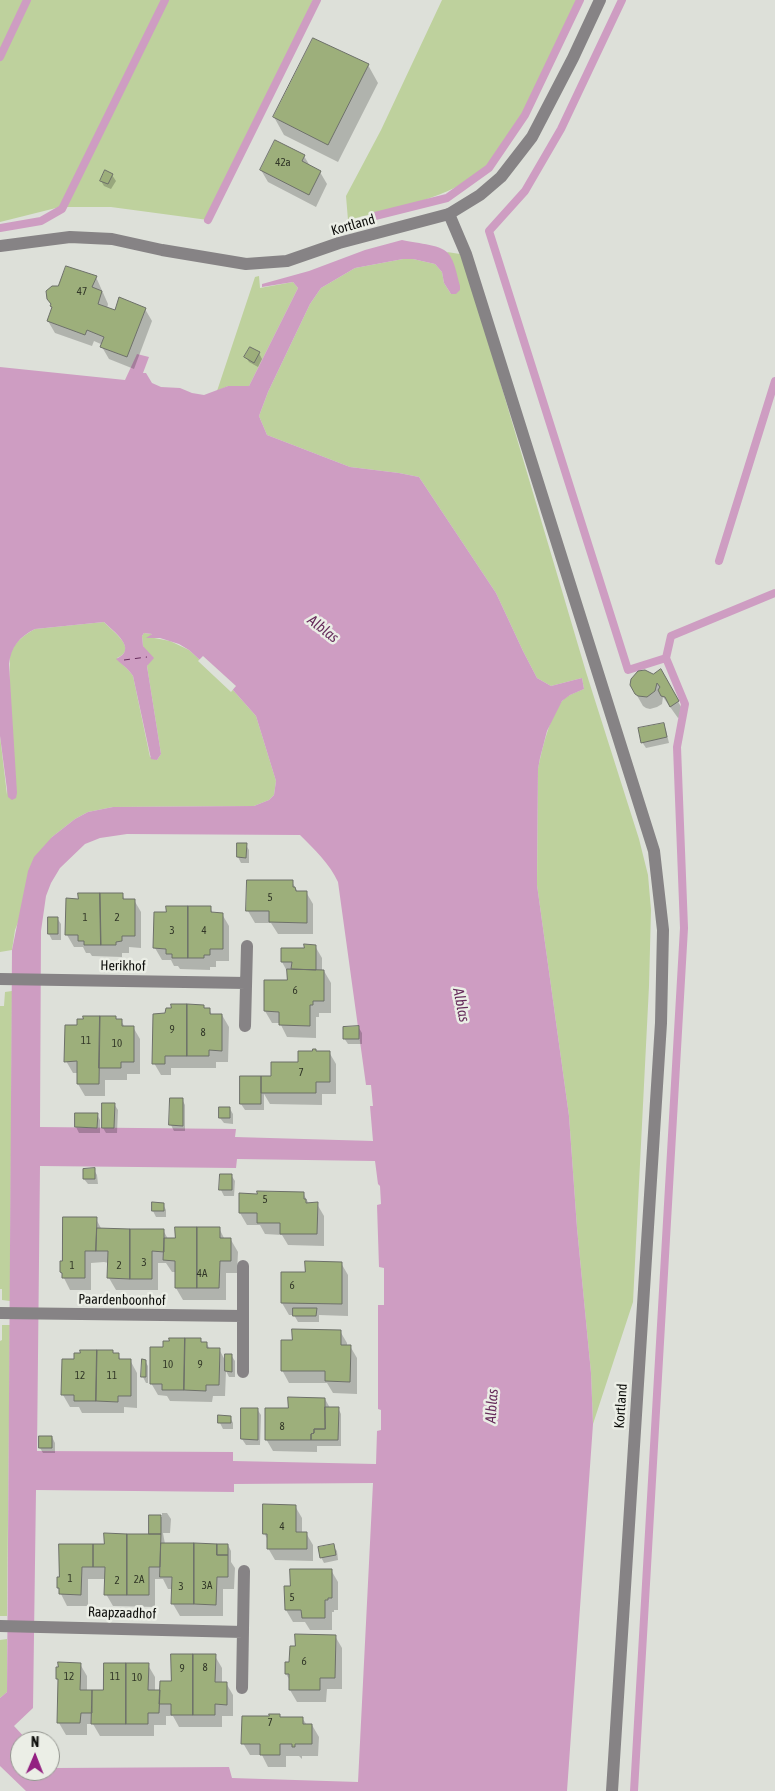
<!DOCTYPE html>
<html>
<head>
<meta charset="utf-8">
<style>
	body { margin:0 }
	#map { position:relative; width:775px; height:1791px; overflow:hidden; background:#dde0d9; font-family:"Asap Condensed",sans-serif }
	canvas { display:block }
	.north { position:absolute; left:10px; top:1731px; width:50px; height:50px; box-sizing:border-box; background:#ebeee6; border:1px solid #93958f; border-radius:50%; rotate:1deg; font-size:14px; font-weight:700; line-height:20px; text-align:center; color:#0e0f0c }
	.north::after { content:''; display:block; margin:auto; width:18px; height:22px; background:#932181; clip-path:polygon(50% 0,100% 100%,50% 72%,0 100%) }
</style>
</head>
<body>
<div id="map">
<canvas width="775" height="1791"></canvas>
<div class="north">N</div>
</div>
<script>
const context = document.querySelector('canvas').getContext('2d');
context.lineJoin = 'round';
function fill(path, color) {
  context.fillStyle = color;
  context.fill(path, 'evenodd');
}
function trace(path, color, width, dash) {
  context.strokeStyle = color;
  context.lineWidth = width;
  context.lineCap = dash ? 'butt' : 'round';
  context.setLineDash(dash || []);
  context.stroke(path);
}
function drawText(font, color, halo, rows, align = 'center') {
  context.font = font + ' "Asap Condensed",sans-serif';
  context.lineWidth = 5;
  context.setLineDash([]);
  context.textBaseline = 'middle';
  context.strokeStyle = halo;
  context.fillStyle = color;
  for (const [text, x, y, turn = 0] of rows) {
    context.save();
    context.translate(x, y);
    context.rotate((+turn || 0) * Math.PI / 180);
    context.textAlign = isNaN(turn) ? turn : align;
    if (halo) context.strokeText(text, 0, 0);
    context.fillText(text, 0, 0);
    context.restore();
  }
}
fill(new Path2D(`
	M0 0H313L208 220 111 207H60L0 222Z
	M442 0H582C569 29 555 58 541 86 521 124 505 157 467 181 433 202 386 210 348 220L346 196 381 130Z
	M447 252 460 254 473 290 586 672 639 839 648 875 651 910 649 986 633 1302 593 1424 591 1373 577 1228 569 1116 537 885 538 769C541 753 551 711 563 700 569 694 577 692 584 689L582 678 551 686 537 678 523 651 496 593 419 477 399 473 350 467 267 435 259 416 268 392 310 304 321 288 355 268 403 259H413L435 264 442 272 444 283 451 294 452 260Z
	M259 276 260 288 293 282 298 288 249 386H228L217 391 255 277Z
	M104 622C112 631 139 649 117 658 123 666 127 667 133 676L150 757 157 760 161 754 147 666 149 662 143 646 142 636 144 633 152 634 149 637 170 641 189 650 233 690 256 716 276 781 274 795 269 800 254 806 113 807 88 812 75 819 52 837 15 930 12 950 0 952V736L7 795 10 653C15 642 24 635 35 629Z
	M12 991 10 1301 2 1300V1289H0V1006H4L5 992Z
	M2 1325H10L7 1616H0V1341L2 1340Z
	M7 1639V1692L0 1698V1640Z`), '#bed19d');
fill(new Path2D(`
	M402 240C413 243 440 244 448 253 455 261 457 276 460 286V290L456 294H451L444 283 442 272 435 264 413 259H403L355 268 321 288 310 304 268 392 259 416 267 435 350 467 399 473 419 477 496 593 523 651 537 678 551 686 582 678 584 689 570 695 562 701 547 731 540 758 538 769 537 870V885L569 1116 577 1228 591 1373 593 1424 567 1791H26L0 1766V1698L7 1692 12 950 28 871 34 857 52 837 75 819 88 812 113 807 254 806 269 800 274 795 276 781 256 716 233 690 189 650 179 644 160 638H146L152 634 144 633 142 636 143 646 154 658 147 666 161 754 157 760 151 759 133 676C127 667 123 666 116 659 139 649 113 631 104 622L35 629C19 637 11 647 9 664L17 793 16 798 12 800 8 797 0 736V367L125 380 137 354 149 357 143 373H146L152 383 161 387 180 388 192 393 204 395 228 386H249L298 288 293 282 262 287V284L309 271 365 250ZM127 834 300 835C314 849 330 864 338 882L366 1085H371L373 1106H370L373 1141 235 1137 236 1129 40 1127 41 931 46 896 51 883 60 868 85 844 100 838ZM237 1159 375 1161 378 1184 380 1186 381 1204 377 1205 379 1267 384 1268V1305H378V1409L381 1410V1430L377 1431 376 1464 233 1461V1452L37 1451 40 1166 236 1168ZM373 1483 358 1782 232 1778 229 1767 55 1768 50 1764V1771H20V1741H28L14 1726 33 1708 36 1490 234 1492V1484Z`), '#ce9dc2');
fill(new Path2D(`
	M203 656 236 686 231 692 198 661Z`), '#dde0d9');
fill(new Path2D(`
	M368 65 378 83 338 162 284 135 274 117Z
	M304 156 310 166 320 172 327 184 316 207 268 182 261 170Z
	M112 175 116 181 111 189 104 186 101 181Z
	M96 277 108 304 107 309 115 312 145 309 152 321 134 369 109 359 102 347 103 345 94 341 92 346 55 333 48 321Z
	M259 353 262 359 258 367 249 362 246 357Z
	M661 671 685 714 678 718 663 697 662 704 657 707 650 709 646 708 643 706 631 685Z
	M663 724 666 730 669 743 646 748 642 742Z
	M246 845 249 850V863H241L238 857Z
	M292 882 298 892H306L313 904V934H278L271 923H255L248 911Z
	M122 894 125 900H134L141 912V948L129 947V953H122V957L92 956 90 953H86L83 947H74L67 935 80 900Z
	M210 907 213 914H222L229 926V961H216V967H210V970L180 969 178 966H174L171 960H162L155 948 167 913Z
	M57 918 61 924V940H52L49 934Z
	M315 946 322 958V971H324L331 983V1013H319V1017H316V1038L287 1037 280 1023H272L265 1011 288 981V973L282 962Z
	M203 1006 205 1009H209L212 1015H222L229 1027 228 1062H216V1068H171V1075H161L154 1063 167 1015 173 1009Z
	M117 1021H121L125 1027H133L140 1039V1074H127V1080H105V1096H85L78 1084V1073H73L66 1061Z
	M359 1028 362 1033V1044H348L344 1038Z
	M316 1050 317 1052H329L336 1064V1094H322V1105L270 1104 264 1094V1110H245L241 1104 272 1077 300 1063Z
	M182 1099 185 1105V1131H174L171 1125Z
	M114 1104 118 1110 117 1133H106L103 1128Z
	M230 1109 233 1114V1124L224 1123 220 1118Z
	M76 1114H97L100 1120V1133H79L76 1127Z
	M94 1170 97 1175 98 1184H88L84 1179Z
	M231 1175 235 1181 234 1196H224L221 1190Z
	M303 1193 309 1204H317L324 1216V1246L288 1245 282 1235 265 1234 260 1225H247L240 1213Z
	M153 1204H163L166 1210V1217H156L153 1211Z
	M96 1219 102 1230H163L168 1239H176L219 1228 225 1240H231L238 1252 237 1273H226V1300H183L176 1288V1272H172L166 1263H158V1290H116L109 1278V1263L104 1262 91 1263V1290H70L61 1272 63 1262Z
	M341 1263 348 1275V1316L319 1315V1322H298L294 1315H289L282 1303 306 1274Z
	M340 1331 347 1343V1346H350L357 1358V1394L333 1393 327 1383H289L282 1370 293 1342Z
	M200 1340 202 1343H206L210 1349H219L226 1362 231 1355 235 1361V1377H229L226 1371 225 1396H213L212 1402 170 1401 167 1396 158 1395 151 1383 164 1348Z
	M114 1354 118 1355 121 1360H130L137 1373V1408L124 1407V1413H82L79 1407H70L63 1395 76 1360Z
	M143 1361H145L148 1366V1383H146L143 1377Z
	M325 1399 330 1408H338L341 1414V1446H317V1452L273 1451 266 1439 289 1410Z
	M257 1409 261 1415 260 1445H246L242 1439Z
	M220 1417H230L233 1423V1429H223L220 1423Z
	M52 1437 55 1443V1453H43L40 1448Z
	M295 1506 302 1518V1533H306L313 1545V1561L275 1560 268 1548V1540L264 1533Z
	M162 1513H167L171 1519 170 1533H163L165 1544 228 1545 231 1551V1562L235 1568 234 1589H223V1616H180L173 1604V1589H168L163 1579H155V1607L113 1606 106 1594V1579H88V1606H67L58 1588V1578L105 1546 150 1535 151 1516 162 1517Z
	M333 1546 337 1551 338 1560 324 1563 321 1557Z
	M331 1570 338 1582V1610H334V1612H332V1630H310L305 1622H293L286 1610 291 1588Z
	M335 1636 342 1648V1689H327L326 1702H297L290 1690 291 1682 286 1674 291 1663Z
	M215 1656 222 1668V1683H226L233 1695V1716H222V1727H179L173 1716H166V1725H154V1736H100L93 1724H87V1735H66L59 1723V1682L57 1679 80 1664 87 1676V1691L105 1692 148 1665 155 1677V1692H161L172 1682Z
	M279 1715 281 1718H302L307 1725H312L319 1737 318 1756H302V1759L299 1756H286V1767H268L262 1755H250L243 1743 270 1718Z`), '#0003');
trace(new Path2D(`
	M622 0 561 129 525 191 489 231 628 670 666 658
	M0 57 27 0
	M375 216 447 198 489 168 525 115 580 0
	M208 220 317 0
	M0 228 41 221 62 209 165 0
	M719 561 775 381
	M634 1791 684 928 677 747 685 704 666 658 671 636 775 593`), '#ce9dc2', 8);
trace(new Path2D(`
	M124 660 147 657`), '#662c5b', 1, [6, 5]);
const building = new Path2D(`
	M313 38 369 64 328 145 273 117Z
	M275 140 305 155 302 161 321 171 309 195 260 170Z
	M105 170 113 174 108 184 100 181Z
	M66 266 97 276 92 287 102 291 98 304 115 310 119 297 146 308 127 357 100 347 104 337 87 330 85 335 47 321 52 307 50 306 51 304 47 299 46 291 52 286H58Z
	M250 347 260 352 254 363 244 357Z
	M661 669 679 701 670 707 665 697 661 696 658 690 660 687 657 683 655 691 647 697 638 696 635 694 630 685 631 679 638 671 645 670 653 674Z
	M664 723 667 737 641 743 638 728Z
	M237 843H247L246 858 237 857Z
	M247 880H293V887H295L296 891H307V923L269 922V911H246Z
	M78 893H100L101 945H84V941H78V935H65L66 898 78 899Z
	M100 893H123V899H135V936H122V941L116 942V945H101Z
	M166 906H188V958H172V954H166V949L153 948 154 912H166Z
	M188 906H211V912L223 913V949H210V955H204V958H188Z
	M48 917H58V934H48Z
	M304 944 316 945V970L291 969 292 962H281V948H304Z
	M287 969 324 970V1001H313V1005H310V1026L279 1025V1012L264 1011V980H287Z
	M171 1004H187V1056H165V1064H152L153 1014 165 1013 166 1008H171Z
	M187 1004 204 1005V1008H210V1014H222V1051L209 1050V1056H187Z
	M83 1016H100L99 1084H77V1061L64 1062 65 1025H77V1019H83Z
	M100 1016H116V1019H122V1026H134V1062H121V1068H99Z
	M359 1026V1039H343V1027Z
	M313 1049H316V1051H330V1082H316V1093H261V1076H271V1062H298V1051H312Z
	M240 1076H261V1104H240Z
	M170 1098H183V1126L169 1125Z
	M102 1103H115L114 1128H102Z
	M219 1107H230V1118H219Z
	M75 1113H98L97 1128 75 1127Z
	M95 1168V1179H83V1169Z
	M220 1174H232V1190H219Z
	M257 1191 304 1192V1199H306V1203L318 1202 317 1234H280V1223H257V1213H239V1193L257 1194Z
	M152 1202 164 1203V1211H152Z
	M63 1217H97L96 1251H85V1278H62V1273L60 1272V1261H62Z
	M175 1227H197V1288H175V1261L163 1260 164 1238H175Z
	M197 1227H220V1238H231V1261H220L219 1288H197Z
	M97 1228 130 1229V1279L107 1278 108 1251H96Z
	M130 1229H164V1252L152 1251V1279H130Z
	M305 1261 342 1262V1304L281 1303V1272H305Z
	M293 1308H317L316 1316H293Z
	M292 1329 341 1330V1345H351L350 1382 325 1381V1371H281V1340H292Z
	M169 1338H185L184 1390H162V1384H150V1347H163V1341H169Z
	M185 1338H201V1342H207V1348H220L219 1385H206V1391L184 1390Z
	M80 1350H97L96 1401H74V1395H61L62 1359H74V1353H80Z
	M97 1350H113V1353H119V1359H131V1396H118V1402L96 1401Z
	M225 1354H232V1372L225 1371Z
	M142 1359 146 1360V1377H141Z
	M288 1397 325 1398V1429H314V1433L311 1434V1440H265V1408H288Z
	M325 1407H339L338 1440H311V1434L314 1433V1429H325Z
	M241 1408H258V1440L241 1439Z
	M218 1415 231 1416V1423H218Z
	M39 1436H52V1448H39Z
	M263 1504 296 1505V1532H307V1549H267V1534H263Z
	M149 1515H161V1534H149Z
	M104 1533 127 1534V1595H104L105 1567H93V1544H104Z
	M127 1534H161L160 1567H149V1595H127Z
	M161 1543H194V1604H171L172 1577H160Z
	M194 1543 217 1544V1555H228V1577H217L216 1605 194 1604Z
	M59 1544H93V1567H82L81 1595 59 1594V1588H57V1577H59Z
	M217 1544H228V1555H217Z
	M334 1544 336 1555 320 1558 318 1547Z
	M290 1569H332V1598H328V1600H325V1618H302L301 1610H285L284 1586H290Z
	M295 1634 336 1635 335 1678H320V1690H289V1674H285V1662H289L290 1646H295Z
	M171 1654H193V1715H171V1704H159L160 1681H171Z
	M193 1654H216L215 1682H227V1705L215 1704V1715H193Z
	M58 1662 81 1663 80 1690H92V1713H81L80 1723H57L58 1679H56V1667H58Z
	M104 1663H126V1724H91L92 1690H103Z
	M126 1663H149L148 1690H160L159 1713H148V1724H126Z
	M269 1714H280V1717H303V1724H312V1744H295V1747H292V1744H280V1755H260V1744H241L242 1716H269Z`);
fill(building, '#9daf7b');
trace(building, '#6d7069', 1);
trace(new Path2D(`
	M449 214 466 254 654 851 663 930 661 1023 612 1791`), '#868385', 12);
trace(new Path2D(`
	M0 246 70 237 112 239 162 250 246 264 287 261 339 243 449 214 480 195 501 177 532 137 573 58 600 0
	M0 979 246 983
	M245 1026 247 946
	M0 1313 243 1316
	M243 1372V1266
	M0 1626 243 1632
	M242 1688 244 1571`), '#868385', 12);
drawText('11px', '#323728', null, [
	["42a",283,163],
	["47",82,292],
	["5",270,898],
	["1",85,918],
	["2",117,918],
	["3",172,931],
	["4",204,931],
	["6",295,991],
	["9",172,1030],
	["8",203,1033],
	["11",86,1041],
	["10",117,1044],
	["7",301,1073],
	["5",265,1200],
	["3",144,1263],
	["1",72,1266],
	["2",119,1266],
	["4A",202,1274],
	["6",292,1286],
	["10",168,1365],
	["9",200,1365],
	["12",80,1376],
	["11",112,1376],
	["8",282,1427],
	["4",282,1527],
	["1",70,1579],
	["2A",139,1580],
	["2",117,1581],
	["3A",207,1586],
	["3",181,1587],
	["5",292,1598],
	["6",304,1662],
	["8",205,1668],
	["9",182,1669],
	["12",69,1677],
	["11",115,1677],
	["10",137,1678],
	["7",270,1723]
]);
drawText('14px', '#0e0f0c', '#ebeee6', [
	["Kortland",353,225,-16],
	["Herikhof",123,966,1],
	["Paardenboonhof",122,1300,1],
	["Kortland",621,1406,-86],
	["Raapzaadhof",122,1613,2]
]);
drawText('italic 15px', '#662c5b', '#ebeee6', [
	["Alblas",323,629,38],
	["Alblas",461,1005,79],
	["Alblas",492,1406,-86]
]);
</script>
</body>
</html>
